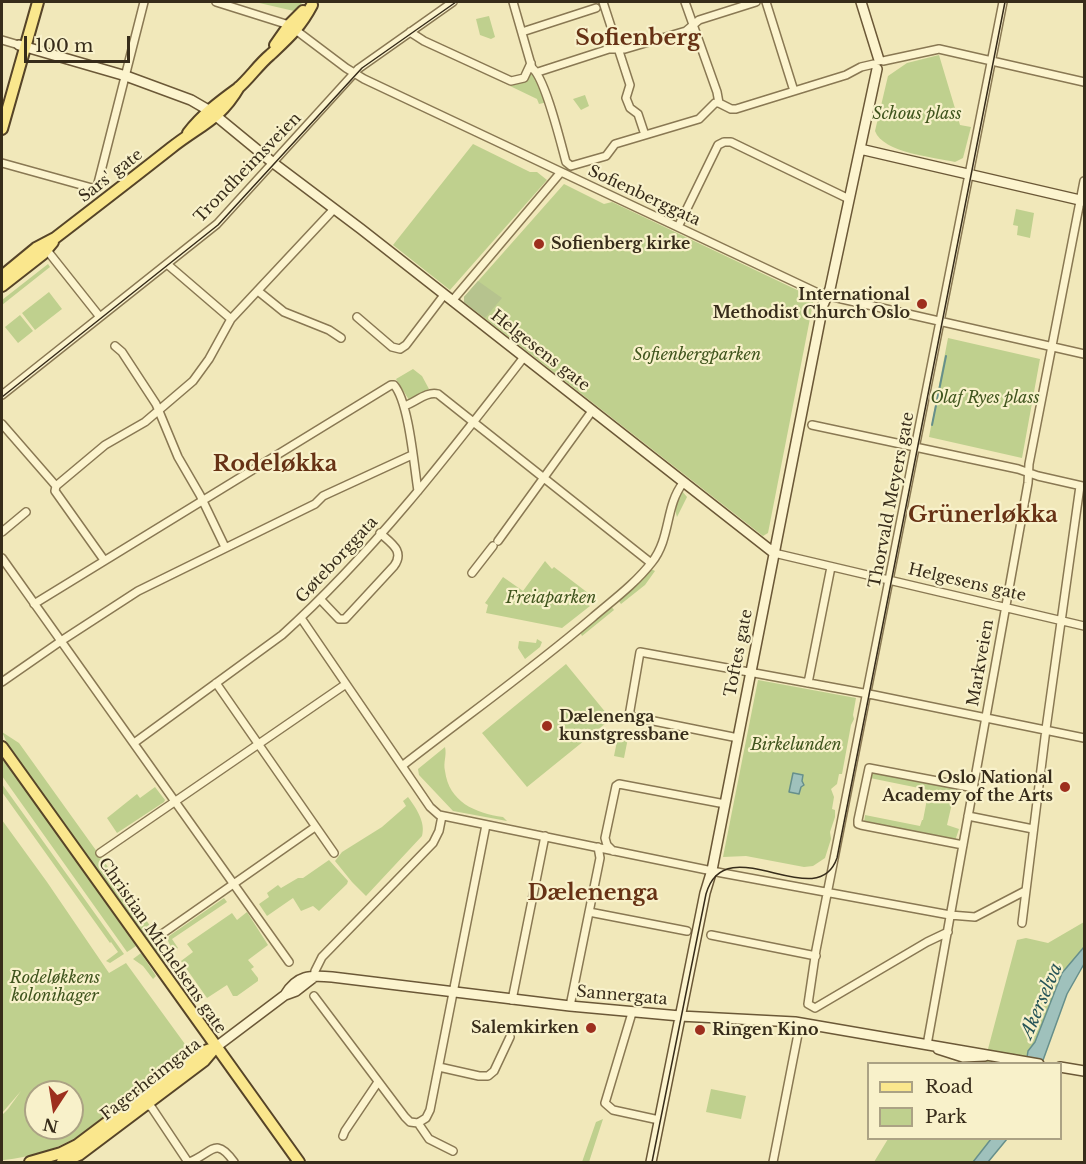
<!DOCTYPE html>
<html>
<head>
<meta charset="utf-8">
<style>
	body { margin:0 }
	#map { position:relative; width:1086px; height:1164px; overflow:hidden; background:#f1e8ba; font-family:"Libre Baskerville",serif }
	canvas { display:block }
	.frame { position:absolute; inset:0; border:3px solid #372c1a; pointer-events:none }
	.legend { position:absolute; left:867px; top:1062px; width:195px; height:78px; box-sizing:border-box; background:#f8f1ca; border:2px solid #aba284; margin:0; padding:8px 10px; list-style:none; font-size:18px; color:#372c1a }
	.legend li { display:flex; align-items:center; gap:12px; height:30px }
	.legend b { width:30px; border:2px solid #aba284 }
	.north { position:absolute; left:24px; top:1080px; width:60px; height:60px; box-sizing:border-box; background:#f8f1ca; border:2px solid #aba284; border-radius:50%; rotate:192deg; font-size:16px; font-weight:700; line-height:24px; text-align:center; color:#372c1a }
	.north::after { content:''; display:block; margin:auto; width:21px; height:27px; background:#9d2f1e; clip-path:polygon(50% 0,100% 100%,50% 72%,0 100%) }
	.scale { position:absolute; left:24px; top:36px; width:106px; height:27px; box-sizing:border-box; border:3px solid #372c1a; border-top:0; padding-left:8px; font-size:18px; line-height:21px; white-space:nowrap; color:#372c1a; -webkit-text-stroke:4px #f8f1ca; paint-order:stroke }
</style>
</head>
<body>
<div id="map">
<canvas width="1086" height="1164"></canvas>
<div class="frame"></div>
<ul class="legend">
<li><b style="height:8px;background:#fae78d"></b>Road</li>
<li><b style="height:16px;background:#bfd08e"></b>Park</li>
</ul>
<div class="north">N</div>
<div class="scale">100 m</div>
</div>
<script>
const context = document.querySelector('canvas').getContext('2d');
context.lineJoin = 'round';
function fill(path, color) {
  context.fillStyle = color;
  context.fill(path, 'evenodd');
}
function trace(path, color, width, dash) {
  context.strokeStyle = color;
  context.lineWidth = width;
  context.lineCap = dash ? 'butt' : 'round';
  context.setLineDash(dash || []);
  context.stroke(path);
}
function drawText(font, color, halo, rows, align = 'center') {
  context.font = font + ' "Libre Baskerville",serif';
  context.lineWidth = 4.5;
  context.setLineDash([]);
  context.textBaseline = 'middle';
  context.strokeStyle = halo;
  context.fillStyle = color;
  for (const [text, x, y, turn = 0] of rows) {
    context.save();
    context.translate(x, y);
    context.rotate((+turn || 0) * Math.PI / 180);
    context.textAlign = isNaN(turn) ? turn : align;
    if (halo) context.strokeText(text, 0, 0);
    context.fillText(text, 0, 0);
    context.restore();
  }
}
fill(new Path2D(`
	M255 2H303L294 11Z
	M489 16 495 37 491 39 480 35 476 19Z
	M939 55 960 125 971 127 963 158 955 162C934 157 883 153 875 131L888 76 907 63Z
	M532 68 548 102 539 104 537 99 510 86 524 82Z
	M585 95 589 106 581 110 573 99Z
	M473 144 530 172H537L547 180 450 290 393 245Z
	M564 184 604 204 612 202 814 298 768 533 763 536 464 302V297Z
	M1016 209 1034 213 1030 238 1017 235 1018 226 1013 225Z
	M48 264 50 267 2 305V300Z
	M49 292 62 309 35 330 22 313Z
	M20 315 33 331 18 343 5 327Z
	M948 338 1040 359 1022 458 929 437Z
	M413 369 422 376 429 389 409 400 396 379Z
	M682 491 687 497 677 517C674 509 677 498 682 491Z
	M545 561 552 569 554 567 588 593 582 601 590 606 562 628 486 613 488 605 485 603 503 577 523 591Z
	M651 569 655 571 645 585 621 604 618 600Z
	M611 606 614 610 582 636 580 632Z
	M537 639 542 642 540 647 525 659 518 648 519 641 536 643Z
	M566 664 611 719 527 787 482 733Z
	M758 680 856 698 853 715 854 719 851 725 842 774H839L837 784 831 789 834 797 832 809 835 810V817L830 832 831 839 825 858 813 866 804 867 746 856 723 857Z
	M2 732 19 743 156 934 159 947 172 964 170 967 160 957 7 743Z
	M618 736 628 738 624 758 614 756Z
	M445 747C447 756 443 762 445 771 449 802 475 813 503 817L507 821 453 811 419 775 418 769Z
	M2 758 136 946 127 952 2 776Z
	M871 770 966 789 953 795 870 778Z
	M2 784 124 954 110 963 106 961 118 952 111 942 110 943 2 792Z
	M155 787 165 800 164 802 117 833 107 818 137 794 140 798Z
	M928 794 953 799 947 825 959 829 955 841 864 823 865 815 920 826 922 820H923Z
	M408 797C416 808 426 822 422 836L366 896 352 882 335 861 342 852 382 827 406 806 403 801Z
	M2 820 47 882 109 973 126 963 190 1051 77 1137C54 1150 30 1157 4 1160H2V1115L8 1109 21 1091 2 1113ZM36 1092H72V1128H36Z
	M329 860 348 881 347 884 319 911 313 906 301 911 293 898 267 916 259 904 269 897 267 893 278 885 281 888 298 878H303Z
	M224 898 227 902 172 939 178 948 173 951 168 941 169 936Z
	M247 912 268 945 248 960 254 967 251 969 258 978V981L237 996H233L227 985 207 998 181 961 193 952 187 944 232 913 237 920Z
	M1084 922V947L1062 973 1035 1042 1028 1051 1026 1063 984 1064 1017 940 1026 938 1048 943Z
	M141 953 156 976 153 979 143 966 133 959Z
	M711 1089 746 1096 741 1119 706 1112Z
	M603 1119 589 1162H582L596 1122Z
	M888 1139H991L973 1162H874Z`), '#bfd08e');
fill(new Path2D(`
	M478 281 502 298 485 318 464 302V297Z`), '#b6c38e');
const water = new Path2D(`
	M793 773 803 775 802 781 804 785 801 787 799 794 789 792Z
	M1084 947V964L1067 994 1042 1063 1026 1064 1028 1051 1035 1042 1062 973Z
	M991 1139H1007L988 1162H973Z`);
fill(water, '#9fc1bc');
trace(water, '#668f8b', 1.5);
trace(new Path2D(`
	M932 425 946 356`), '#668f8b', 2);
const street = new Path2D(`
	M216 2 289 25 346 68 364 79 820 294 1084 354
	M513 2 532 68C545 77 561 144 566 162L571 166 606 156 615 144 699 119 715 103H719L731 109H736L846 75 861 67 874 64
	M603 2 630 85 626 98 630 108 638 114 645 135
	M685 2 717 92 719 103
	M766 2 794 91
	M410 32 424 41 511 81 524 78 531 63
	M522 32 596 8
	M2 40 19 45
	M883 61 939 49 1084 82
	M538 72 609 49H625L686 31 699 20 756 2
	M2 163 92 188 97 187 144 2
	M678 227 718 145 724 142H731L849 199
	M46 249 100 317
	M167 264 231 319
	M258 291 284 312 329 330 341 338
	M452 301 561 172
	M357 317 392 347 400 349 406 345 444 295
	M115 346 122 352 156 404 178 457 200 495 225 547
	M2 395 217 224 358 69 453 2
	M404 406C415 403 426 391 438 394L651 563
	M2 424 56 486 55 491 104 560
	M812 425 1018 469 1038 476 1082 486
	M56 486 105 445 145 422 193 381 209 359 231 319 334 209
	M2 532 26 512
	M498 541 592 411
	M774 553 1084 626
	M2 558 289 962
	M472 573 493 546
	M320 599 339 619H345L394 566C405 551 391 543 380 533
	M34 604 391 385H394C409 402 414 466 418 491
	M301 618 430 807 439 815 722 873 950 915 975 917 1025 891
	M2 682 61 641 138 591 315 504 323 496 412 455
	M216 683 334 853
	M808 683 831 567
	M738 738 629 716 640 652 874 695 1084 738
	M134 743 282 635C373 553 449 454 524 357
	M402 766C465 717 531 670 592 618 613 600 635 584 652 562 671 538 665 506 683 483
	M968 816 1033 829
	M963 845 861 825 858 824V820L869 768 974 788
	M613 851 607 845 605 838 616 786 619 784 725 804
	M100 853 346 684
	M589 912 687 931
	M1022 923 1046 729 1080 486
	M948 932 927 942 815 1008 808 1004 816 950 1003 2
	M711 935 816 956
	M159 936 315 827
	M314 977 315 971 322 957 433 843 439 831 442 816
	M314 996 405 1117 410 1122 418 1123
	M512 1000 545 836
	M570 1006 600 858 598 847
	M632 1013 605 1103 613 1110 659 1120
	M927 1045 1028 483 1029 464 1084 181
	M439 1067 479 1076H488L494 1071 510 1037
	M147 1104 152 1108 188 1162
	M418 1123 426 1118 430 1110 486 825
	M418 1123 429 1139 453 1151
	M343 1136 345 1131 378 1082
	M189 1162C212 1154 215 1135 234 1162
	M773 1162 798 1034 799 1023`);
const secondary = new Path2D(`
	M861 2 879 60
	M19 45 126 76 191 100 210 111 272 162 361 229 774 553
	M860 149 1084 201
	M285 995C297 975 310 975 332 977L570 1006 680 1016 795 1022 1039 1064
	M216 1047 285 995 296 991 314 977
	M938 1049 963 1057 985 1056
	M1060 1067 1084 1071
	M651 1162 705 893 712 870 823 305 830 289 877 69`);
const primary = new Path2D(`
	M275 45 289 25 303 11
	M2 129 38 2
	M188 133C202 115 219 102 237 89 249 79 258 65 270 55 288 38 300 28 312 5
	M2 276 36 248 55 238C94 208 133 178 171 148 200 125 220 120 239 87
	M2 286 43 254 53 242
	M2 747 299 1162
	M30 1162 61 1153 77 1145 199 1053 216 1047
	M62 1162 79 1155 204 1061 215 1048`);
trace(street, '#897853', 10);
trace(secondary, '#6b5837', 12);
trace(primary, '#564428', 14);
trace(street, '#fcf4ce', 7);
trace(secondary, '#fcf4ce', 9);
trace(primary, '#fae78d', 10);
trace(new Path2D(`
	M2 397 218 225 362 68 456 2
	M652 1162 706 894C725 826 817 916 837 858L1005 2`), '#372c1a', 1.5);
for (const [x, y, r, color] of [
	[539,244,6,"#9d2f1e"],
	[922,304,6,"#9d2f1e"],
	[547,726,6,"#9d2f1e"],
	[1065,787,6,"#9d2f1e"],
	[591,1028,6,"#9d2f1e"],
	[700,1030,6,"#9d2f1e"]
]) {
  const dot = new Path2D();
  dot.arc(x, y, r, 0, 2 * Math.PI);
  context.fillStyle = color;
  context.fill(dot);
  trace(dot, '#f8f1ca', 2);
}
drawText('italic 16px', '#40551e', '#f8f1ca', [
	["Schous plass",917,114],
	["Sofienbergparken",697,355],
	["Olaf Ryes plass",985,398],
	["Freiaparken",551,598],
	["Birkelunden",796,745],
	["Rodeløkkens",55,978],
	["kolonihager",55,996]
]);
drawText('16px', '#372c1a', '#f8f1ca', [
	["Trondheimsveien",248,168,-46],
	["Sars' gate",111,176,-38],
	["Sofienberggata",644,196,25],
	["Helgesens gate",540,351,38],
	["Thorvald Meyers gate",892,500,-79],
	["Gøteborggata",337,560,-47],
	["Helgesens gate",967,583,13],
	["Toftes gate",739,653,-79],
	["Markveien",981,663,-80],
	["Christian Michelsens gate",162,946,55],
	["Sannergata",622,996,5],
	["Fagerheimgata",151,1080,-38]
]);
drawText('bold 16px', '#372c1a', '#f8f1ca', [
	["Sofienberg kirke",551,244],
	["International",910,295,"right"],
	["Methodist Church Oslo",910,313,"right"],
	["Dælenenga",559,717],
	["kunstgressbane",559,735],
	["Oslo National",1053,778,"right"],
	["Academy of the Arts",1053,796,"right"],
	["Salemkirken",579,1028,"right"],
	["Ringen Kino",712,1030]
], 'left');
drawText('italic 18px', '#275558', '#f8f1ca', [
	["Akerselva",1042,1001,-67]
]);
drawText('bold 22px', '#673215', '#f8f1ca', [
	["Sofienberg",638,39],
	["Rodeløkka",275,465],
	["Grünerløkka",983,516],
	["Dælenenga",593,894]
]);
</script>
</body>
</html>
